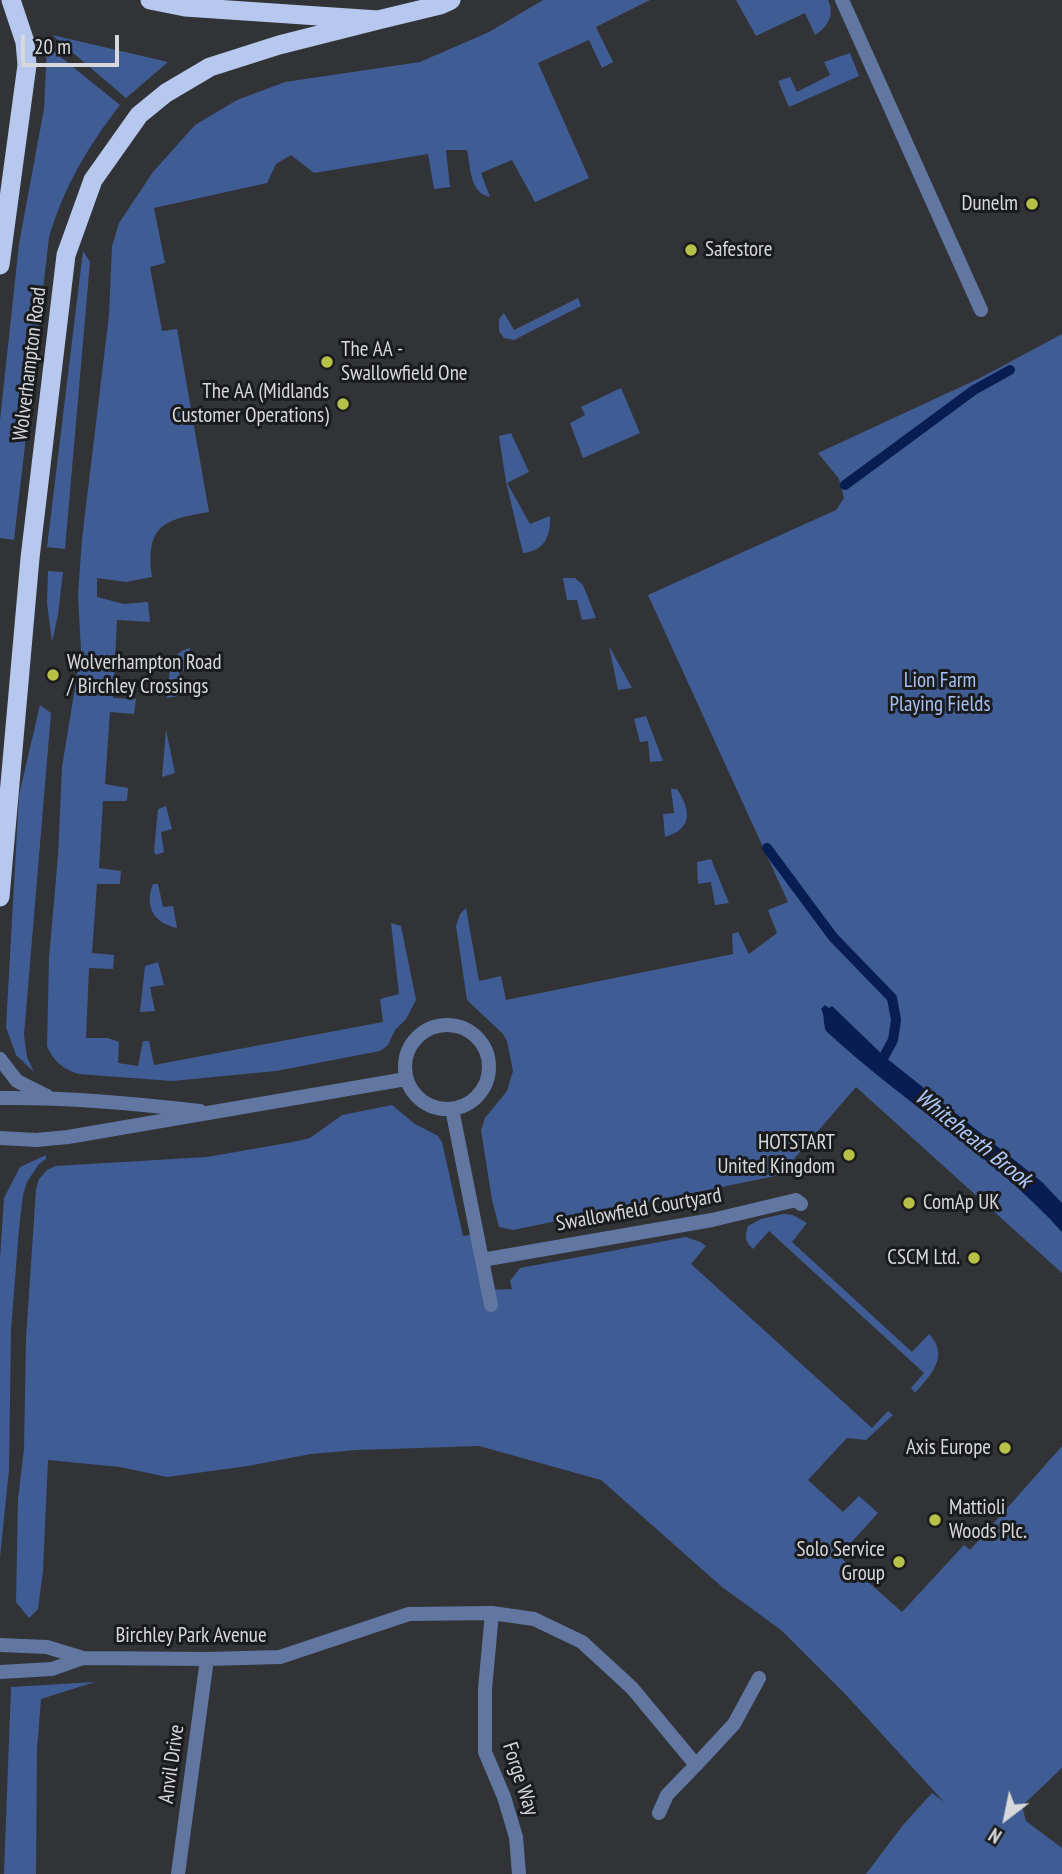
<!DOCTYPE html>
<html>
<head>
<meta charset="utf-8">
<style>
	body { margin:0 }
	#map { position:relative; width:1062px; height:1874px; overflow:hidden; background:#313337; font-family:"PT Sans Narrow",sans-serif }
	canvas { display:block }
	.north { position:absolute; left:971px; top:1783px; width:70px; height:70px; -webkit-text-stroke:5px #1a1b1c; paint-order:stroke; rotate:212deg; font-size:19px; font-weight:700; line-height:28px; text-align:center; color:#d7d8db }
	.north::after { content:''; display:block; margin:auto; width:24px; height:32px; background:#d7d8db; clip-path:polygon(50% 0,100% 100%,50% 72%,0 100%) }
	.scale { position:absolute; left:21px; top:35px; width:98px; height:32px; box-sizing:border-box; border:4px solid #d7d8db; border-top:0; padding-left:9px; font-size:21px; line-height:24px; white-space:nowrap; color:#d7d8db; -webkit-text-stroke:5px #1a1b1c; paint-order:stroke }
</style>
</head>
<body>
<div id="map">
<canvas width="1062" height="1874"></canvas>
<div class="north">N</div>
<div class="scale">20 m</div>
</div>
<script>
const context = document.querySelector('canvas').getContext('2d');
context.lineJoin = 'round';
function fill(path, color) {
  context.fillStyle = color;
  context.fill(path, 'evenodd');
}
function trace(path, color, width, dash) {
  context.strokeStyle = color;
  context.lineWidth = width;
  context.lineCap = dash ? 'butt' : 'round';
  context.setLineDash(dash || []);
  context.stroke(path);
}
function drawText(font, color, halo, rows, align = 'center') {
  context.font = font + ' "PT Sans Narrow",sans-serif';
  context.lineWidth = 6;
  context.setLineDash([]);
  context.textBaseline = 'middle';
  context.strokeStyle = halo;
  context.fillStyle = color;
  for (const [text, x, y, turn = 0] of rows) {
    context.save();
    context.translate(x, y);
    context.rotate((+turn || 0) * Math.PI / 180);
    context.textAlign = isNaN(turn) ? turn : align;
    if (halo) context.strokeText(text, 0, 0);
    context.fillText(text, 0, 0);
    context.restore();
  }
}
fill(new Path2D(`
	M543 0H650L596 27 613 62 602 68 589 40 538 63 589 178 535 202 512 160 481 173 490 197C469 193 471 167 467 150H446L450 187 434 189 428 154 314 173 291 155 276 164 267 183 154 208 165 263 150 267 162 331 177 329 209 512C165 519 145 525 152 577L126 582 97 578V597L124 604 148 602 150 622 117 620 113 698 136 699 134 714 110 712 105 784 128 788 127 801H103L99 868 121 871 120 884H97L92 953 114 955 113 969 89 968 86 1038H108L119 1042 118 1063 138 1066 143 1041H149L154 1065 383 1022 380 999 399 994 391 923 401 926 416 1000 406 1019 395 1030 388 1045 380 1051 276 1071 172 1081 78 1074C62 1068 54 1062 47 1046L49 958 58 856 62 767 81 651 78 594 82 539 109 315 112 246 119 223 153 172 195 125 237 100 285 82 420 62 489 32Z
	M736 0H828C835 15 828 27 815 35L805 13 756 36Z
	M52 35 168 62 126 98Z
	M47 46 120 105C88 146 64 187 49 237L14 540 0 538V420L19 244 44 109Z
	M850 53 859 76 789 107 778 81 790 77 797 92 830 75 824 62Z
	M83 251 90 262 65 549 47 547Z
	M578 298 581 306 514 340 504 338 499 331V319L504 313 514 330Z
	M1062 334V1273L856 1087 780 1175 513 1230 499 1227 492 1200 481 1130 485 1118 507 1091 513 1071 507 1041 503 1034 467 1000 456 926 460 914 466 908 479 981 501 976 506 1000 733 954 732 934 738 932 749 954 777 933 768 910 788 902 648 595 836 510 844 498 839 479 818 453 980 378Z
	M621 388 640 433 583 458 570 423 585 415 581 407Z
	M511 433 529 472 507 483 530 524 550 516C551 535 545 551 523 553L506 482 499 436Z
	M48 571 63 572 58 615 52 642 47 603Z
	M563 578H575L583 585 596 618 582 620 577 600H567Z
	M609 646 632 688 618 690Z
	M190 648V669L179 672 183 695 167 698C170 678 166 653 190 648Z
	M40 705 51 713 24 1035 27 1057 34 1072 16 1055 6 1027 19 795Z
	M646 716 663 761 650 762 648 741 640 742 634 719Z
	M166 730 175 773 162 777Z
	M671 789H677C691 810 693 829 665 837L663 814 674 813Z
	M166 806 172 829 161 832 164 852 156 855 154 852 158 809Z
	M711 859 729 903 715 905 711 882 698 884 697 862Z
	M153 884H158L163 907 173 906 177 928C154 923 144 907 153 884Z
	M158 962 164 985 150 987 155 1011 140 1012 145 966Z
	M392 1105 415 1124 438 1136 442 1142 463 1236 471 1235 483 1290 512 1289 510 1281 520 1268 686 1237 700 1242 706 1246 691 1264 872 1428 888 1411 893 1415 866 1440 847 1438 808 1480 843 1512 859 1496 878 1513 839 1556 902 1612 964 1545 970 1550 1062 1446V1768L1022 1806 1026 1821 1062 1848V1874H866L903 1825 932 1793 944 1802 847 1696 781 1630 722 1587 601 1480 479 1446 357 1450 311 1454 248 1466 167 1477 120 1467 48 1460 43 1571 38 1609 29 1618 16 1602 18 1499 24 1449 26 1339 36 1189 39 1179 47 1170 55 1166 207 1157 293 1142 310 1138 342 1115Z
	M46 1155V1159L39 1164 27 1182 23 1195 19 1229 11 1330 9 1470 0 1557V1259L4 1198 20 1167Z
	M783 1214 793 1215 807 1223 792 1242 912 1352 929 1334C950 1356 931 1375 915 1393L911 1388 924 1373 769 1231 753 1249C745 1241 744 1237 748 1226L761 1219Z
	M95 1682 41 1699 37 1749 36 1874H4L11 1687Z`), '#405c95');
fill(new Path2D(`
	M825 1005 829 1008 832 1006 885 1057 1042 1182 1062 1203V1232C993 1155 902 1102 826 1031 823 1024 825 1015 821 1009Z`), '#081e52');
trace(new Path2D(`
	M845 485 974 390 1010 370
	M767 848 833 937 892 998 896 1020 893 1040 880 1064`), '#081e52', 10);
trace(new Path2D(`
	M842 0 981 310`), '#6177a2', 14);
trace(new Path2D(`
	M405 1067a42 42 0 1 1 84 0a42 42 0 1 1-84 0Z
	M0 1059 17 1081 47 1096
	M0 1098C67 1097 133 1103 200 1111
	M452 1109 491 1305
	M0 1138 36 1140 68 1137 406 1079
	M482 1260 712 1220 796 1200 801 1204
	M492 1613 485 1689V1752L504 1797 516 1837 519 1874
	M0 1645 47 1647 83 1658 207 1659 280 1657 409 1614 492 1613 534 1619 582 1642 632 1688 696 1765 667 1795 659 1813
	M0 1672 52 1669 83 1658
	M696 1765 734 1724 759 1678
	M178 1874 207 1659`), '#6177a2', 14);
trace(new Path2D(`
	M150 0 185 7 378 20 440 5 451 0
	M0 265 27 65 25 42 11 0
	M0 897 30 558 66 255 93 180 139 115 166 93 210 67 279 45 378 20`), '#b6c8ee', 19);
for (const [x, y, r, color] of [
	[1032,204,7,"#b7c148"],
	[691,250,7,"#b7c148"],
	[327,362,7,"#b7c148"],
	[343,404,7,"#b7c148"],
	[53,675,7,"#b7c148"],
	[849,1155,7,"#b7c148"],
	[909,1203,7,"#b7c148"],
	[974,1258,7,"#b7c148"],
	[1005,1448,7,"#b7c148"],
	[935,1520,7,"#b7c148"],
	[899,1562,7,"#b7c148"]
]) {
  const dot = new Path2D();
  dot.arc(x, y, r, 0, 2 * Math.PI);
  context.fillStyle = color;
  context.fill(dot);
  trace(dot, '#1a1b1c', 2.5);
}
drawText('21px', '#d7d8db', '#1a1b1c', [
	["Dunelm",1018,204],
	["Safestore",705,250,"left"],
	["The AA -",341,350,"left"],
	["Swallowfield One",341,374,"left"],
	["The AA (Midlands",329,392],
	["Customer Operations)",329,416],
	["Wolverhampton Road",67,663,"left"],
	["/ Birchley Crossings",67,687,"left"],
	["HOTSTART",835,1143],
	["United Kingdom",835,1167],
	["ComAp UK",923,1203,"left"],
	["CSCM Ltd.",960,1258],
	["Axis Europe",991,1448],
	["Mattioli",949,1508,"left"],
	["Woods Plc.",949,1532,"left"],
	["Solo Service",885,1550],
	["Group",885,1574]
], 'right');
drawText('21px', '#d7d8db', '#1a1b1c', [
	["Wolverhampton Road",30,364,-83],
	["Swallowfield Courtyard",639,1210,-10],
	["Birchley Park Avenue",191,1636],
	["Anvil Drive",172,1764,-82],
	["Forge Way",520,1779,72]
]);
drawText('21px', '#a6c0f3', '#1a1b1c', [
	["Lion Farm",940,681],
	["Playing Fields",940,705]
]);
drawText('italic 23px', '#aec8fb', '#1a1b1c', [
	["Whiteheath Brook",973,1139,39]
]);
</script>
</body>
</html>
